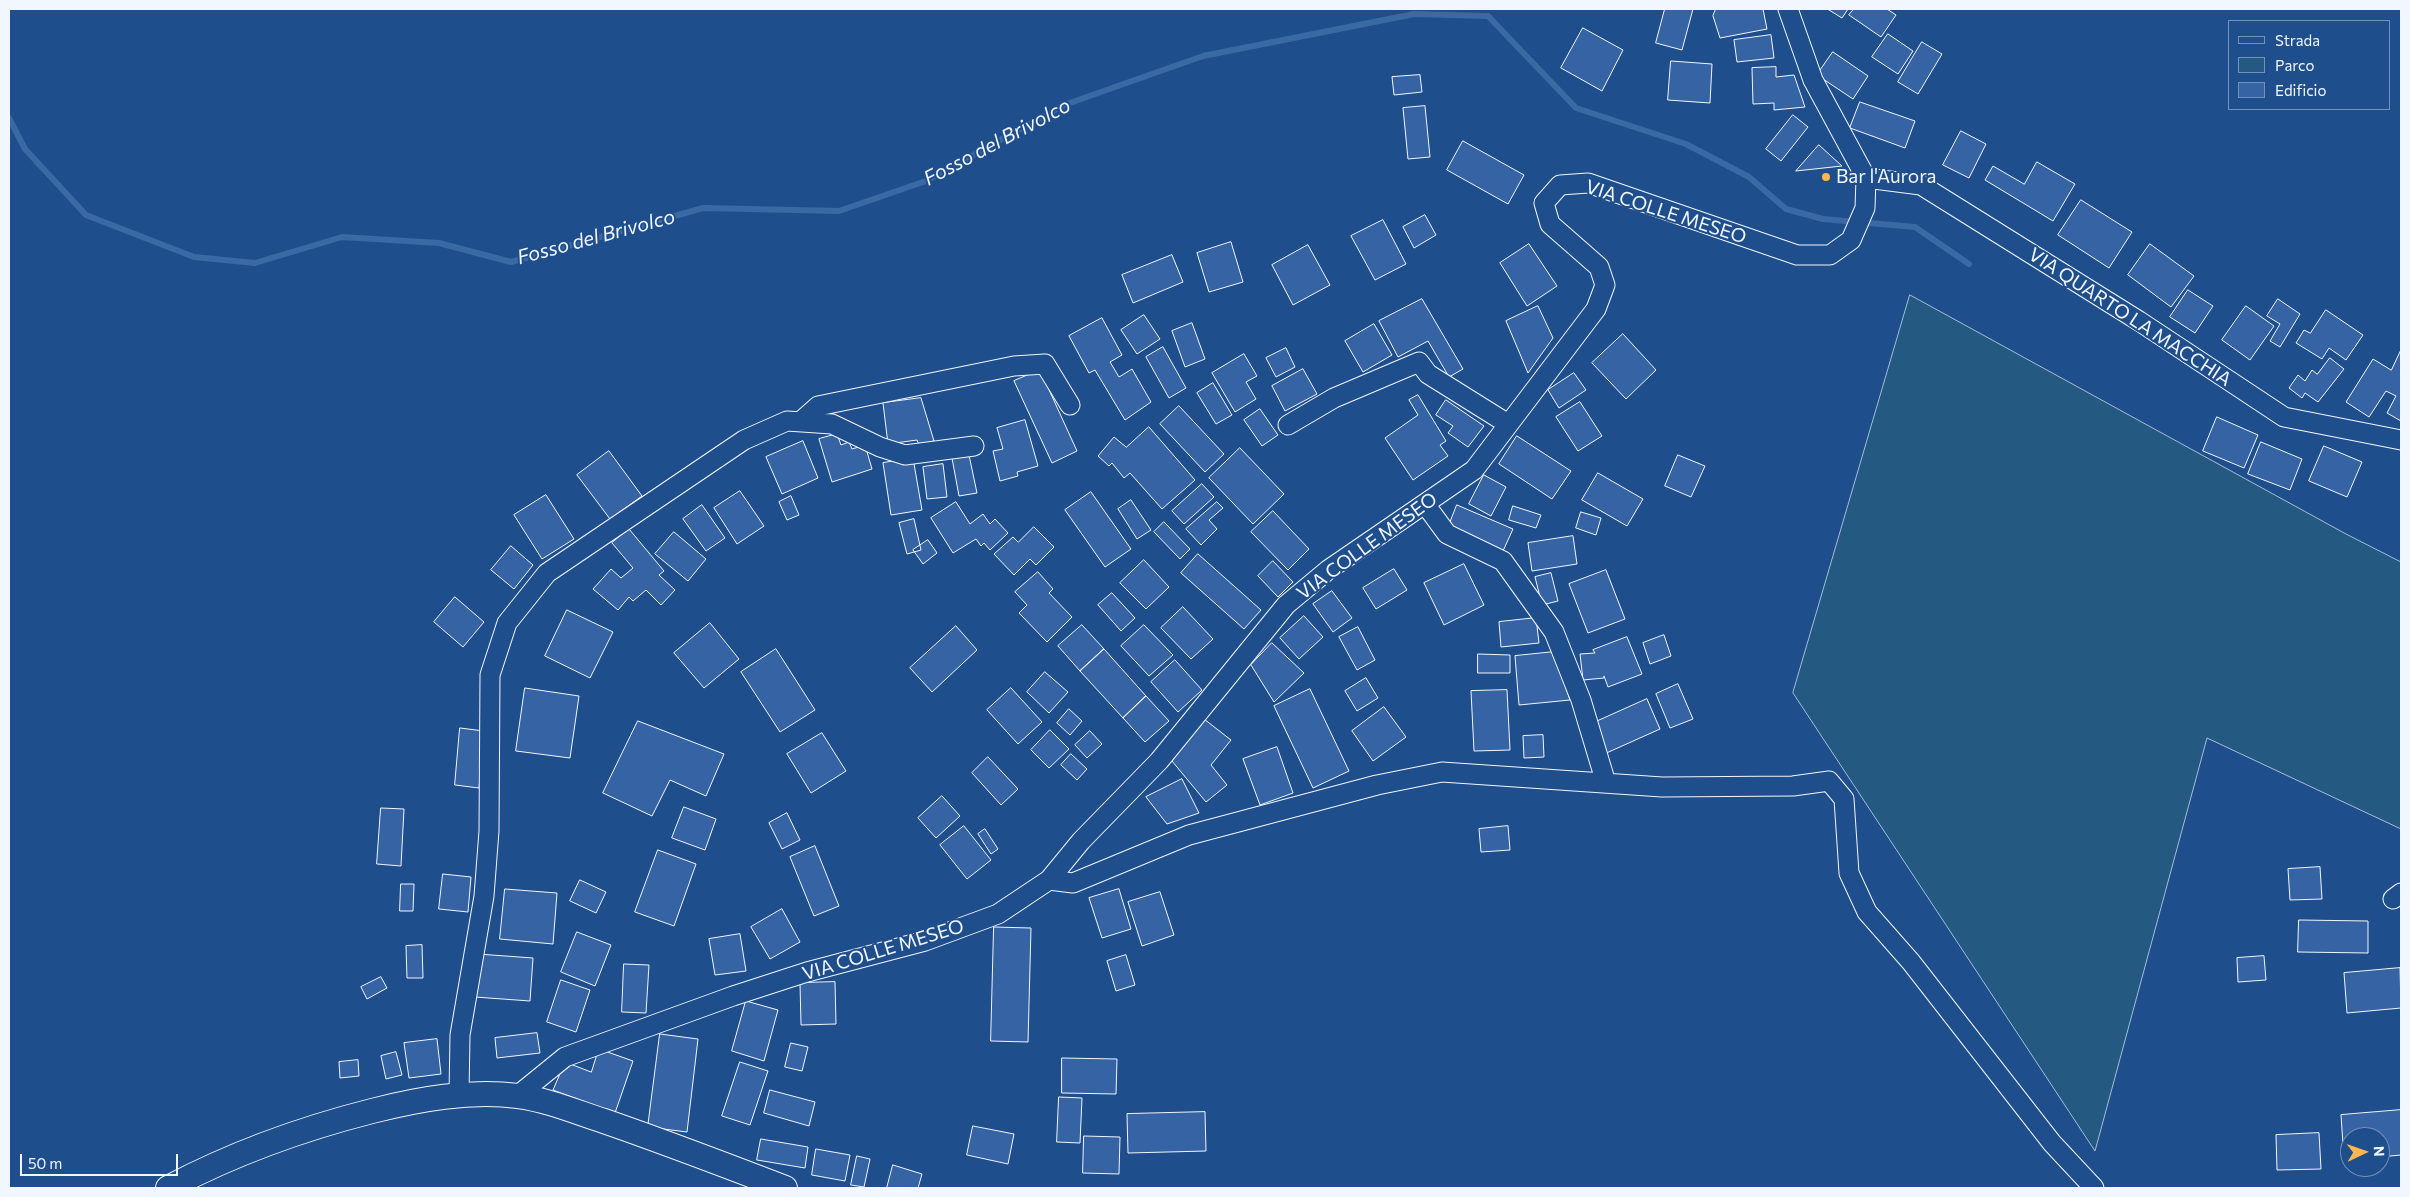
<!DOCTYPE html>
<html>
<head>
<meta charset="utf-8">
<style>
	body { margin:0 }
	#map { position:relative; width:2410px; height:1197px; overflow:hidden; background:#1f4e8c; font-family:Commissioner,sans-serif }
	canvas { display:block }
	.frame { position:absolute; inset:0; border:10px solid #f2f6ff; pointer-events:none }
	.legend { position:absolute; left:2228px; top:20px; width:162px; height:90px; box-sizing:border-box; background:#1f4e8c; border:1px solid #7391ba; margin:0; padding:6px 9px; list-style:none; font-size:15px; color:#f2f6ff }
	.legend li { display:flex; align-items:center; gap:10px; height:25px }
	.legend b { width:25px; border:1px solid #7391ba }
	.north { position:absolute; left:2340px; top:1127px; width:50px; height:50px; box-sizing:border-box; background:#1f4e8c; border:1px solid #7391ba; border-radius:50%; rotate:87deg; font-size:14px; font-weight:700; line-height:20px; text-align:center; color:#f2f6ff }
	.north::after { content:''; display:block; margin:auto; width:18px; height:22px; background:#ffb74d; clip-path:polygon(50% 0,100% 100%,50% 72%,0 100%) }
	.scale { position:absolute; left:20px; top:1154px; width:158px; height:22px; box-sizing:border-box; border:2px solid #f2f6ff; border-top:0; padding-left:6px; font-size:15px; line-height:18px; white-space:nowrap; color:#f2f6ff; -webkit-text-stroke:4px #1f4e8c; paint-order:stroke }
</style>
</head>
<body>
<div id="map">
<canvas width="2410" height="1197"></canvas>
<div class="frame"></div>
<ul class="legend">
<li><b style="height:6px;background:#1f4e8c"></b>Strada</li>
<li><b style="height:14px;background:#245a82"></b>Parco</li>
<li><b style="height:14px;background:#3563a3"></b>Edificio</li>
</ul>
<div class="north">N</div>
<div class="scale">50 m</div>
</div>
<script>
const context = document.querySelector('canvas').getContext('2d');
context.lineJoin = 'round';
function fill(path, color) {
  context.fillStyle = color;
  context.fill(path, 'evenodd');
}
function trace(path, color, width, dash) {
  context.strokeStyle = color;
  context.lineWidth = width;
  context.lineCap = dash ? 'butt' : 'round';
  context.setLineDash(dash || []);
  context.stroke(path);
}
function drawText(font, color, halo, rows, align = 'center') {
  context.font = font + ' Commissioner,sans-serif';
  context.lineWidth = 4;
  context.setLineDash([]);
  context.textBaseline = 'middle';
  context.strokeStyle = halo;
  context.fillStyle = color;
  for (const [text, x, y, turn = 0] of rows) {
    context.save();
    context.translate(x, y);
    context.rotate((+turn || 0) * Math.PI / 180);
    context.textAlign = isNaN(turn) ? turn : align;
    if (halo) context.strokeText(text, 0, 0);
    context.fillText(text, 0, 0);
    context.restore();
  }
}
const green = new Path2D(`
	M1910 295 2346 534 2401 562V829L2207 738 2095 1151 1793 693Z`);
fill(green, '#245a82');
trace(green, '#a8bbd7', 1);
trace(new Path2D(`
	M9 118 25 149 86 215 194 257 255 263 342 237 439 243 511 262 703 208 839 211 926 181 1064 105 1203 56 1414 14 1488 16 1576 108 1686 144 1749 177 1786 209 1823 219 1915 227 1969 264`), '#3b69a3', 6);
const building = new Path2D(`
	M1665 9H1693L1682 50 1656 43Z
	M1716 9H1763L1767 29 1720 38 1713 16Z
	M1830 9H1848L1842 18 1829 10Z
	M1854 9H1887L1896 15 1881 37 1849 15Z
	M1583 28 1623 50 1602 91 1561 68Z
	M1888 34 1913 51 1898 74 1872 57Z
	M1771 35 1774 58 1737 62 1734 40Z
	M1922 42 1942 54 1918 94 1898 82Z
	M1833 52 1868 76 1853 99 1817 75Z
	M1671 61 1712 64 1710 103 1668 100Z
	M1776 67V77L1794 75 1805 107 1774 110V103L1753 104 1752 68Z
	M1420 75 1422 92 1394 95 1392 77Z
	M1860 102 1915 121 1905 148 1850 128Z
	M1425 106 1430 157 1408 159 1403 108Z
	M1793 115 1808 127 1781 161 1766 149Z
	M1961 131 1986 144 1969 178 1943 165Z
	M1463 141 1524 175 1508 204 1447 170Z
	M1819 145 1842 166 1796 171Z
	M2037 162 2075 184 2053 221 1985 180 1993 166 2024 184Z
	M2081 200 2132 232 2109 268 2058 235Z
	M1425 215 1436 235 1414 248 1403 227Z
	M1383 220 1406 264 1375 280 1351 236Z
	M1231 242 1243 282 1209 292 1197 253Z
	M1529 244 1557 286 1527 306 1500 263Z
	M2150 244 2194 276 2171 307 2128 275Z
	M1308 245 1330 285 1293 305 1272 265Z
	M1172 255 1183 282 1133 303 1122 275Z
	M2188 290 2213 306 2195 333 2170 317Z
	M1422 299 1463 369 1449 377 1428 341 1398 357 1379 321Z
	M2278 299 2300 314 2280 347 2270 341 2280 324 2267 316Z
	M1538 306 1553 338 1528 373 1506 321Z
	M2246 306 2274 326 2250 360 2222 340Z
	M2326 310 2363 335 2346 360 2329 348 2322 359 2296 343 2304 330 2310 333Z
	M1144 315 1160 339 1137 354 1121 330Z
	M1102 318 1122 355 1110 362 1119 377 1132 369 1151 402 1125 420 1095 370 1089 373 1069 336Z
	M1192 323 1205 359 1185 367 1172 331Z
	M1374 324 1392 355 1363 372 1345 341Z
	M1623 334 1656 370 1626 399 1592 363Z
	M1163 347 1186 388 1169 398 1146 357Z
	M1286 348 1295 367 1276 377 1266 358Z
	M2401 350V421L2387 413 2396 396 2386 391 2369 417 2346 402 2373 359 2391 370Z
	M1244 354 1257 376 1246 382 1256 399 1235 412 1212 373Z
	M2330 358 2344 369 2318 402 2305 393 2302 398 2289 388 2298 375 2305 381 2312 370 2317 374Z
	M1303 369 1317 394 1285 411 1272 386Z
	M1040 370 1077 451 1052 463 1014 381Z
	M1574 373 1586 390 1559 408 1548 390Z
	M1213 383 1232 415 1216 424 1197 393Z
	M1418 395 1446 441 1440 445 1448 456 1413 480 1385 438 1418 415 1409 400Z
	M921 398 934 441 919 445 917 440 888 444 883 403Z
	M1446 400 1484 426 1468 447 1448 433 1453 426 1436 415Z
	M1580 402 1602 436 1578 451 1556 417Z
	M1179 406 1224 454 1205 472 1160 424Z
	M1260 409 1278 435 1262 446 1244 420Z
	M2217 417 2258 435 2244 468 2203 451Z
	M1025 420 1038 466 1017 472 1018 476 1000 481 993 451 1003 449 997 428Z
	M1149 427 1195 480 1162 509 1130 473 1124 478 1112 463 1109 466 1098 456 1114 437 1126 447Z
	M837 434 841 445 849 442 852 449 865 445 872 469 832 482 819 439Z
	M1517 436 1571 471 1552 499 1499 464Z
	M803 441 818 478 782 494 766 457Z
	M2261 442 2302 459 2290 490 2248 474Z
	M2324 446 2362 462 2347 497 2309 481Z
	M1240 448 1284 494 1253 524 1209 478Z
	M609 451 642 496 610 519 577 475Z
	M969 455 977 493 959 496 952 458Z
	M1678 455 1705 466 1691 497 1665 486Z
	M913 458 922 510 891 515 883 463Z
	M943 464 947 497 927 499 923 467Z
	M1598 473 1643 499 1627 526 1582 500Z
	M1484 475 1506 487 1491 516 1469 504Z
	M1202 484 1214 497 1184 524 1172 511Z
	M740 491 764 526 737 544 714 508Z
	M1091 492 1131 549 1105 567 1065 510Z
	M546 495 574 539 542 559 514 515Z
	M791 496 799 515 787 520 779 502Z
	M1131 500 1151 530 1137 539 1118 509Z
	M956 502 970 524 983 514 990 524 995 519 1008 533 990 550 984 543 981 546 976 539 953 553 931 518Z
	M1217 502 1223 508 1209 520 1217 529 1201 545 1186 529Z
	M702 505 725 538 706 551 683 519Z
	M1457 505 1513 529 1503 551 1448 528Z
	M1513 506 1541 515 1536 528 1509 520Z
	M1273 511 1309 549 1288 570 1251 532Z
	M1581 512 1601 518 1596 535 1576 528Z
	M914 519 921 550 907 554 899 523Z
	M1164 522 1190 549 1180 559 1154 532Z
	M1034 527 1054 547 1036 565 1030 559 1014 575 994 554 1013 537 1018 542Z
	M629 529 664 571 659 575 675 590 661 605 646 590 633 601 629 597 618 610 593 589 611 569 621 578 633 568 612 543Z
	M674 532 706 559 688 581 655 554Z
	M1573 536 1577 564 1532 571 1528 543Z
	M928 540 937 553 923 564 913 550Z
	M511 546 533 565 514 589 491 570Z
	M1198 554 1261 610 1244 629 1181 573Z
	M1144 560 1169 587 1146 609 1120 583Z
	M1273 561 1293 582 1278 597 1258 576Z
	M1464 564 1484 605 1444 625 1424 583Z
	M1394 569 1407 590 1376 609 1363 588Z
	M1606 570 1625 619 1588 633 1569 584Z
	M1038 572 1053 589 1049 593 1072 617 1047 642 1019 613 1027 605 1015 592Z
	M1551 573 1558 601 1542 605 1535 577Z
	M1332 591 1352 618 1333 632 1313 604Z
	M1112 593 1135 618 1121 631 1098 605Z
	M455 597 484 622 463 647 434 622Z
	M1183 607 1213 639 1191 659 1161 628Z
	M567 610 613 632 590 678 545 656Z
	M1304 616 1323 637 1299 659 1280 638Z
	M1536 618 1539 643 1501 647 1499 622Z
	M710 623 739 659 704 688 674 653Z
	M1082 625 1104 649 1080 671 1058 646Z
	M1144 625 1173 655 1149 676 1121 646Z
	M956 626 977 650 932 692 910 668Z
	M1358 627 1375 660 1357 670 1339 637Z
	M1664 635 1671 656 1650 664 1643 643Z
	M1627 637 1642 674 1608 687 1604 676V678L1583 680 1580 654 1595 653 1593 650Z
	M1272 643 1304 673 1274 702 1251 665Z
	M776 649 815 710 780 732 741 672Z
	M1104 649 1146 696 1123 718 1080 671Z
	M1554 652 1570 700 1519 705 1515 656Z
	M1478 654 1510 655V673H1478Z
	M1175 660 1202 690 1178 712 1151 682Z
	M1045 672 1068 692 1049 713 1027 692Z
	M1366 678 1378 698 1357 711 1345 691Z
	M1678 684 1693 719 1670 728 1656 694Z
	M525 688 579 696 570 758 516 751Z
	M1011 688 1042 722 1018 744 987 710Z
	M1310 689 1349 771 1313 788 1274 706Z
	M1507 690 1510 750 1474 751 1471 691Z
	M1146 696 1169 721 1145 742 1123 718Z
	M1647 699 1660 729 1602 755 1589 725Z
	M1384 707 1406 737 1373 761 1352 731Z
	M1069 709 1082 721 1070 735 1057 723Z
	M1204 719 1231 740 1211 765 1227 785 1206 802 1172 761Z
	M638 721 724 754 706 796 670 780 652 816 603 793Z
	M460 728 484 731 479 788 455 785Z
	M1050 730 1069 749 1049 768 1031 750Z
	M1090 731 1102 744 1087 758 1075 745Z
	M822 733 846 771 811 793 787 754Z
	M1543 735 1544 757 1524 758 1523 736Z
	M1277 747 1293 793 1260 805 1243 759Z
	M1071 754 1087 769 1077 780 1061 765Z
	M988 757 1018 789 1001 805 972 773Z
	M1182 779 1199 813 1167 824 1146 797Z
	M942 796 960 816 936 838 918 818Z
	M684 807 716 819 705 850 672 838Z
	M381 808 404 809 401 866 377 864Z
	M787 813 800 840 782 849 769 823Z
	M964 826 991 860 967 879 940 845Z
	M1508 826 1510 850 1481 852 1479 829Z
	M985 829 998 849 991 854 978 834Z
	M815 846 839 906 814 916 790 857Z
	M658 850 696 864 674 926 635 912Z
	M2320 867 2322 899 2290 900 2288 869Z
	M443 874 471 877 468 912 439 909Z
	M580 880 606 892 596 913 570 901Z
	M401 884H414L413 911H400Z
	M505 889 557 893 553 944 500 939Z
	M1119 889 1131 929 1102 938 1089 898Z
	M1160 892 1174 935 1142 946 1128 902Z
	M782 909 800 942 770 959 751 927Z
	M2299 920 2368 921V953L2298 952Z
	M994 927 1031 928 1028 1042 991 1041Z
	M577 932 611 945 595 986 561 972Z
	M740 934 746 971 715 975 709 939Z
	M422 945 423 978H407L406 946Z
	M478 954 533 958 530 1001 475 997Z
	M1126 955 1135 985 1116 991 1107 961Z
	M2264 956 2266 980 2238 982 2237 958Z
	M624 964 649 965 646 1013 622 1012Z
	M2400 968 2401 1008 2347 1013 2344 973Z
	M381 977 387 988 367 999 361 987Z
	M561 980 590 990 576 1032 547 1022Z
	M835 982 836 1024 801 1025 800 983Z
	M746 1001 778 1010 764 1061 732 1051Z
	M537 1033 540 1053 497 1058 495 1038Z
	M660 1034 698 1039 687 1132 648 1127Z
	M437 1039 441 1074 409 1078 404 1043Z
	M791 1043 808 1047 802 1071 785 1067Z
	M599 1049 633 1061 615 1113 553 1090 565 1062 591 1072Z
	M396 1052 402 1075 386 1079 381 1056Z
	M1062 1058 1117 1059 1116 1094 1062 1093Z
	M358 1060 359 1076 340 1078 339 1062Z
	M740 1062 768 1071 750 1125 722 1116Z
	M770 1090 815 1102 809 1126 764 1113Z
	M1059 1097 1082 1098 1080 1143 1057 1142Z
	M2401 1110V1155L2380 1157V1137H2350V1159L2344 1160 2341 1115Z
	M1205 1112 1206 1151 1128 1153 1127 1114Z
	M973 1126 1014 1134 1008 1164 967 1155Z
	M2319 1133 2321 1169 2277 1170 2276 1135Z
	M1084 1136 1120 1137 1119 1174 1083 1173Z
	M761 1139 808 1147 805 1168 757 1160Z
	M816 1149 850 1155 845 1181 812 1175Z
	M857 1156 870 1159 864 1187 851 1185Z
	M893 1165 922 1174 918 1188H887Z`);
fill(building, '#3563a3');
trace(building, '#f2f6ff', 1);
const minor = new Path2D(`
	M1866 178 1921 185 2139 321 2284 417 2401 440
	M800 422 818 406 1014 366 1045 364 1070 405
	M1288 425 1334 398 1419 362 1428 374 1508 424
	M1425 504 1447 534 1503 561 1554 632 1581 700 1606 783
	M1049 880 1073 883 1189 835 1377 785 1442 772 1662 787 1793 786 1829 781 1844 799 1849 873 1867 912 1911 962 2052 1143 2094 1188
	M2393 899 2401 893
	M459 1095 460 1035 484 896 489 831 490 675 507 623 547 573 744 440 787 421 832 424 880 447 905 455 974 446
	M517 1096 565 1057 733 996 807 972 925 941 998 914 1049 880 1081 841 1159 761 1286 605 1328 570 1474 470 1596 309 1605 285 1599 267 1550 224 1544 203 1560 185 1588 183 1797 255H1830L1851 240 1865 208 1866 178 1813 80 1788 9`);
const tertiary = new Path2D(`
	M168 1188C234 1153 301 1129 372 1111 419 1099 469 1090 518 1096 548 1100 576 1112 604 1121 665 1142 725 1165 785 1188`);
trace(minor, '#f2f6ff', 21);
trace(tertiary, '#f2f6ff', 26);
trace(minor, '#1f4e8c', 19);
trace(tertiary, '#1f4e8c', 24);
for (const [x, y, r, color] of [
	[1826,177,5,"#ffb74d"]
]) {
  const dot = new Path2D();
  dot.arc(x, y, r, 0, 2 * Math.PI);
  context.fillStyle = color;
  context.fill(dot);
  trace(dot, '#1f4e8c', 2);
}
drawText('19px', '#f2f6ff', '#1f4e8c', [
	["Bar l'Aurora",1836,177]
], 'left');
drawText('19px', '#f2f6ff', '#1f4e8c', [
	["VIA COLLE MESEO",1666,212,18],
	["VIA QUARTO LA MACCHIA",2130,317,33],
	["VIA COLLE MESEO",1367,546,-36],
	["VIA COLLE MESEO",883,950,-17]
]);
drawText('italic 20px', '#f2f6ff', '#1f4e8c', [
	["Fosso del Brivolco",997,142,-28],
	["Fosso del Brivolco",596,237,-15]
]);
</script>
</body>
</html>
